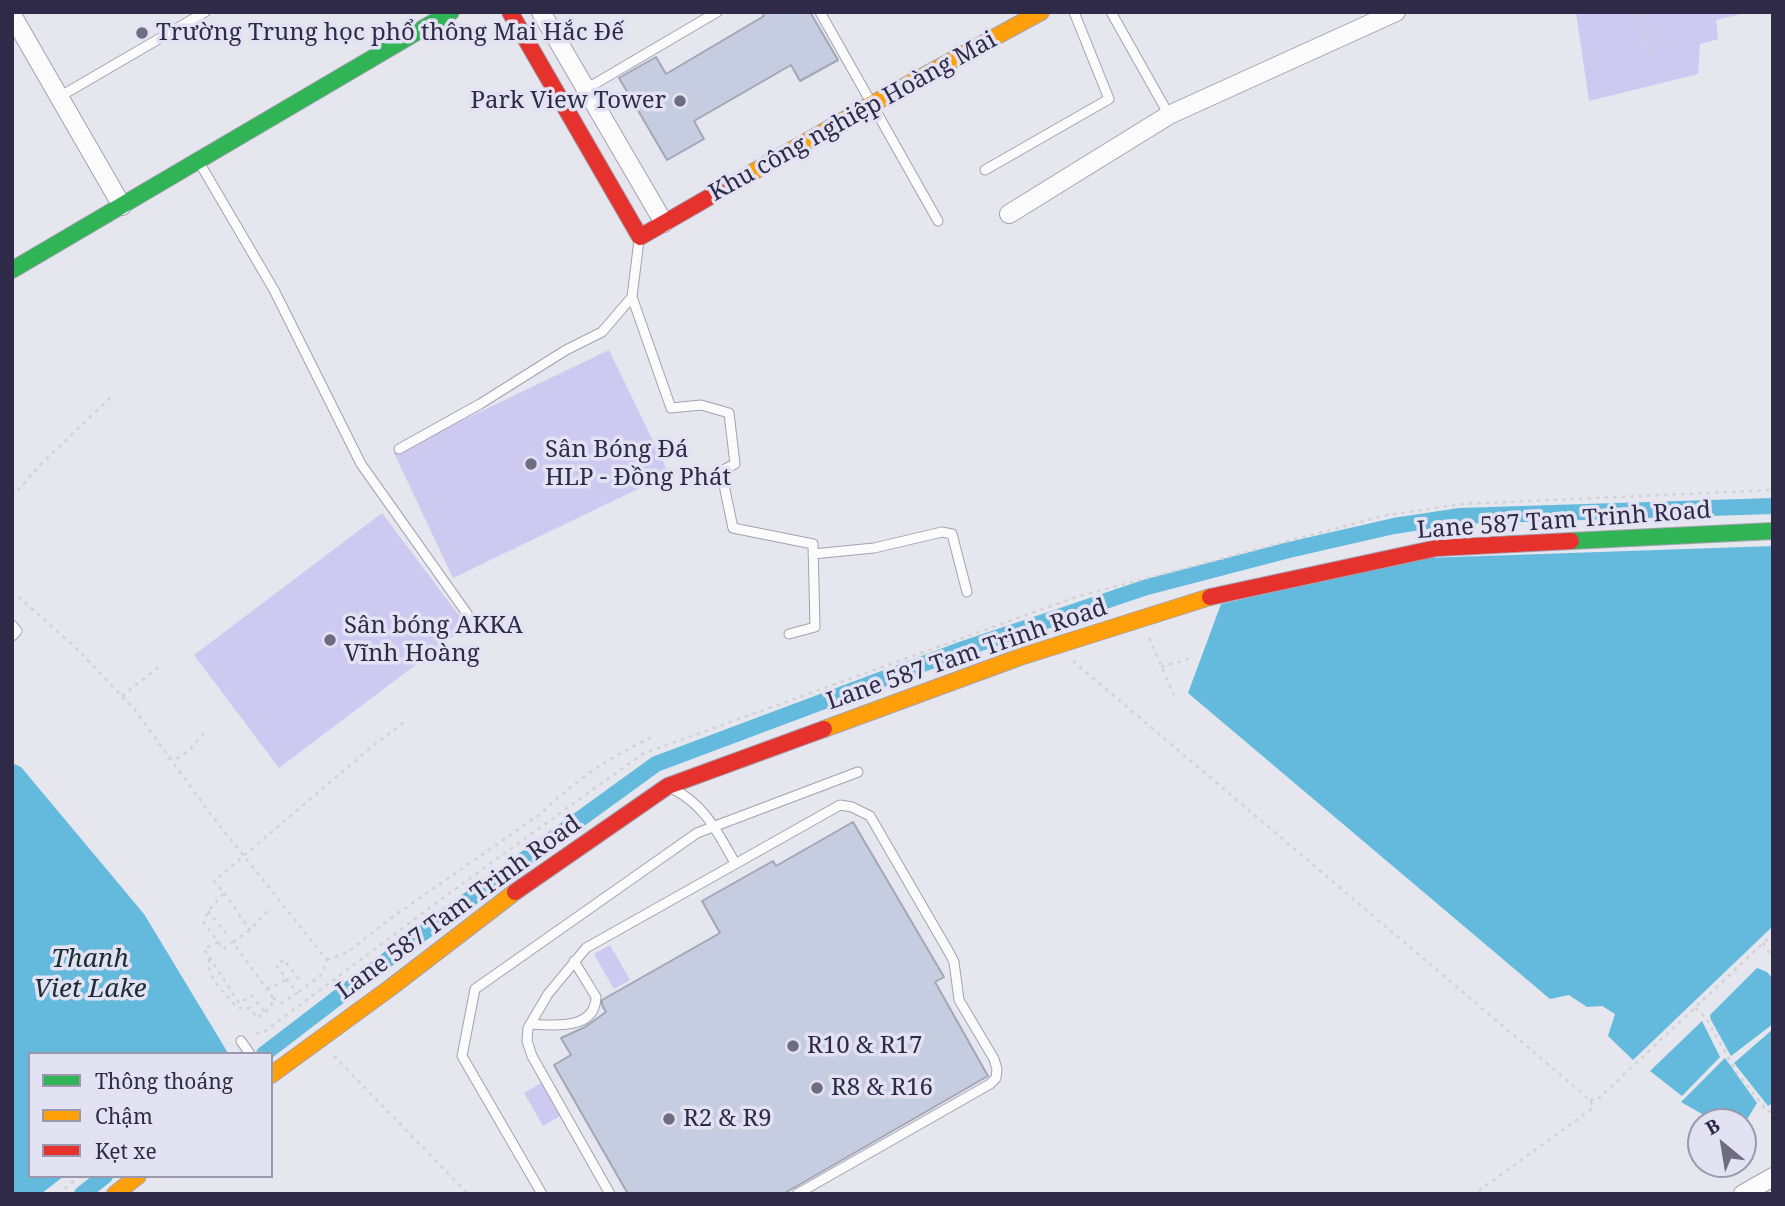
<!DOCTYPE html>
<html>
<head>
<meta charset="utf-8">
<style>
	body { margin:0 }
	#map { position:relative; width:1785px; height:1206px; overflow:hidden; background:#e6e6ee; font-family:"Noto Serif",serif }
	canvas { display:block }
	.frame { position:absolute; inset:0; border:14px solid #2f2a48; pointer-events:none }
	.legend { position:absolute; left:28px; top:1052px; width:245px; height:126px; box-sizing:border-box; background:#e3e2f2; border:2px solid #9b98ae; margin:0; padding:9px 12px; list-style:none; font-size:21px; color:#2f2a48 }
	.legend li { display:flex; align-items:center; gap:14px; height:35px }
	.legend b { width:35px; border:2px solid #9b98ae }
	.north { position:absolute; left:1687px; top:1108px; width:70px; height:70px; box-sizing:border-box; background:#e3e2f2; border:2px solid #9b98ae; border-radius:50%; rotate:330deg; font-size:19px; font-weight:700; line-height:28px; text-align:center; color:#2f2a48 }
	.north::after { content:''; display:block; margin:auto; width:24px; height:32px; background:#6f6c82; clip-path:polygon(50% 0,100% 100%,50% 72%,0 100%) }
</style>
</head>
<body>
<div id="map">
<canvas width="1785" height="1206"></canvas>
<div class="frame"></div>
<ul class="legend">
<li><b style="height:9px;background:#30b455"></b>Thông thoáng</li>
<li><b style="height:9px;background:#ff9f0a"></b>Chậm</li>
<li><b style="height:9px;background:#e5322d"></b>Kẹt xe</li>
</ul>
<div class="north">B</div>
</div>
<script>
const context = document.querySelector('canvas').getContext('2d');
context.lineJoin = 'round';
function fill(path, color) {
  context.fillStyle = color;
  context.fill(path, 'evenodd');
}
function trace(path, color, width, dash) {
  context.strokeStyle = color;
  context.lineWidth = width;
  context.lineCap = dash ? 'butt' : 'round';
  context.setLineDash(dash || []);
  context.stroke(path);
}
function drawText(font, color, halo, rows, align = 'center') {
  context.font = font + ' "Noto Serif",serif';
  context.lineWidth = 7;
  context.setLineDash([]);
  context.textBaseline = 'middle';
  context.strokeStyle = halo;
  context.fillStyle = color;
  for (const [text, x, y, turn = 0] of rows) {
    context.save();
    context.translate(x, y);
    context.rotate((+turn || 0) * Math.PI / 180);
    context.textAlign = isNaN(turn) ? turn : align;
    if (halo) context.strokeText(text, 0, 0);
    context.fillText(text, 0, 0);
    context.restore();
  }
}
fill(new Path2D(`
	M1576 12H1750L1716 20 1718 39 1700 44 1698 74 1589 101Z
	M609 350 669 474 453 578 394 453Z
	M382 513 467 626 279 768 194 655Z
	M610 945 630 980 614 989 594 954Z
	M541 1083 560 1116 543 1126 524 1093Z`), '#cdc9f1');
fill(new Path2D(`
	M1773 546V926L1633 1060 1608 1036 1615 1014 1602 1006 1587 1007 1569 995 1550 999 1188 693 1221 604 1425 558Z
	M12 763 21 767 144 914 228 1053 30 1054V1176H64L41 1194H12Z
	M1757 968 1767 972 1773 979V1024L1731 1056 1711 1020 1710 1015Z
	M1702 1021 1720 1057 1682 1096 1650 1071Z
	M1773 1029V1103L1768 1106 1734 1063Z
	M1725 1058 1757 1103 1743 1126V1122H1716L1681 1102Z`), '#64badd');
trace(new Path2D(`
	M264 1054 409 943 656 764 963 649 1147 587 1289 550 1394 526 1460 516 1773 506
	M82 1194 105 1176`), '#64badd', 16);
const building = new Path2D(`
	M761 12H810L838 60 800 81 791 65 694 121 704 139 667 160 619 78 656 57 666 74 764 16Z
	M853 822 944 977 935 982 988 1076 783 1194H628L554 1065 571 1055 561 1038 585 1027 606 1012 602 1005V1000L720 933 702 901 773 861 776 866Z`);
fill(building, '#c7cde0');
trace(building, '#a2a6b6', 2);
const lane = new Path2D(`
	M820 12 938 221
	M1111 12 1169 115
	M586 89 717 12
	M59 97 205 12
	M199 162 274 290 361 464 468 615
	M985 170 1109 99 1074 12
	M632 297 671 408 701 405 729 413 735 464 721 471 733 528 813 544 815 627 789 634
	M399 449 480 404 566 350 602 332 632 297 639 240
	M813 554 874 548 942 532 952 534 967 592
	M12 625 17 631 12 636
	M673 789C705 805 718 833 735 863
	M530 1024C553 1025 595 1031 596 997L574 961
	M241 1041 250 1054
	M542 1194 462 1056 475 989 697 833 858 772
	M610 1194 532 1056 527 1041 528 1028 548 994 586 948 840 805 852 807 870 816 950 954 954 962 959 1000 994 1059 997 1069 996 1078 990 1084 797 1194`);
const street = new Path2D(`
	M541 12 664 223
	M12 15 122 206
	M1009 214 1169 115 1396 12
	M1743 1194 1773 1177`);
const fast = new Path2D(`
	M12 270 451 12
	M1571 541 1773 531`);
const slow = new Path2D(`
	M725 188 872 104 1041 12
	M824 729 1020 657 1210 597
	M271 1075 390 988 515 892
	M115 1194 138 1176`);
const jam = new Path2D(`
	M510 12 640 237 725 188
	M1210 597 1437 548 1571 541
	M515 892 668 786 824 729`);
trace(lane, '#a3a1b2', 11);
trace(street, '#a3a1b2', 20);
trace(fast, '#a3a1b2', 18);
trace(slow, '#a3a1b2', 18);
trace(jam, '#a3a1b2', 18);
trace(new Path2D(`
	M1639 12 1652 60
	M12 497 40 465 114 394
	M12 591 76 648 135 710 212 816 327 960 321 975 297 993
	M1149 638 1174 695
	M1073 661 1590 1100 1593 1108 1474 1194
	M1161 667 1191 658
	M122 696 160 666
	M168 758C183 763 196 741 206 731
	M224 893 250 930
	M208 911 229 937
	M233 942 250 930 270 908
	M1763 943 1773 958
	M209 959C206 978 226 995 238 1008H250L257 1018 271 1007 273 998 233 942 223 949 218 942
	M327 960 348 952 391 918 542 813C573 781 614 754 655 736
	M267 989 286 980
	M273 998 282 1003 297 993 276 965 284 960 301 982
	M1695 1008 1706 1018 1735 1070 1768 1112 1773 1109
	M264 1011 252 996 239 1003 204 949 218 942 204 923 208 911 224 893 214 881 374 745 408 719
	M256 1033 264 1032 447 895 642 754 1076 597 1387 515 1462 504 1773 490
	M334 1056 468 1194
	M1590 1100H1597L1773 934
	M361 1193 362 1194
	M58 1194 80 1176`), '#d2d2d6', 2.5, [3.5, 5]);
trace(lane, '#fbfbfc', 9);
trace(street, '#fbfbfc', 18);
trace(fast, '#30b455', 16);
trace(slow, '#ff9f0a', 16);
trace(jam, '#e5322d', 16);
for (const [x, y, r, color] of [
	[142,33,7,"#6f6c82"],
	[680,101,7,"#6f6c82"],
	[531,464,7,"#6f6c82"],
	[330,640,7,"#6f6c82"],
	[793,1046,7,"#6f6c82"],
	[817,1088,7,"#6f6c82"],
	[669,1119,7,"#6f6c82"]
]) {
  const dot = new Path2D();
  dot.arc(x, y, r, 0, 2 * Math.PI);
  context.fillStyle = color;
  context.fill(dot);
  trace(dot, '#e3e2f2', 2.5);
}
drawText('24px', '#2f2a48', '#e3e2f2', [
	["Trường Trung học phổ thông Mai Hắc Đế",156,33],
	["Park View Tower",666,101,"right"],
	["Sân Bóng Đá",545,450],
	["HLP - Đồng Phát",545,478],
	["Sân bóng AKKA",344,626],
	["Vĩnh Hoàng",344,654],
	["R10 & R17",807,1046],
	["R8 & R16",831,1088],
	["R2 & R9",683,1119]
], 'left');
drawText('24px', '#2f2a48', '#e3e2f2', [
	["Khu công nghiệp Hoàng Mai",853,117,-29],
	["Lane 587 Tam Trinh Road",1564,521,-4],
	["Lane 587 Tam Trinh Road",967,655,-19],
	["Lane 587 Tam Trinh Road",459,908,-36]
]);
drawText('italic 26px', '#1a2e37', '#e3e2f2', [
	["Thanh",90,960],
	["Viet Lake",90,990]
]);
</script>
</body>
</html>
